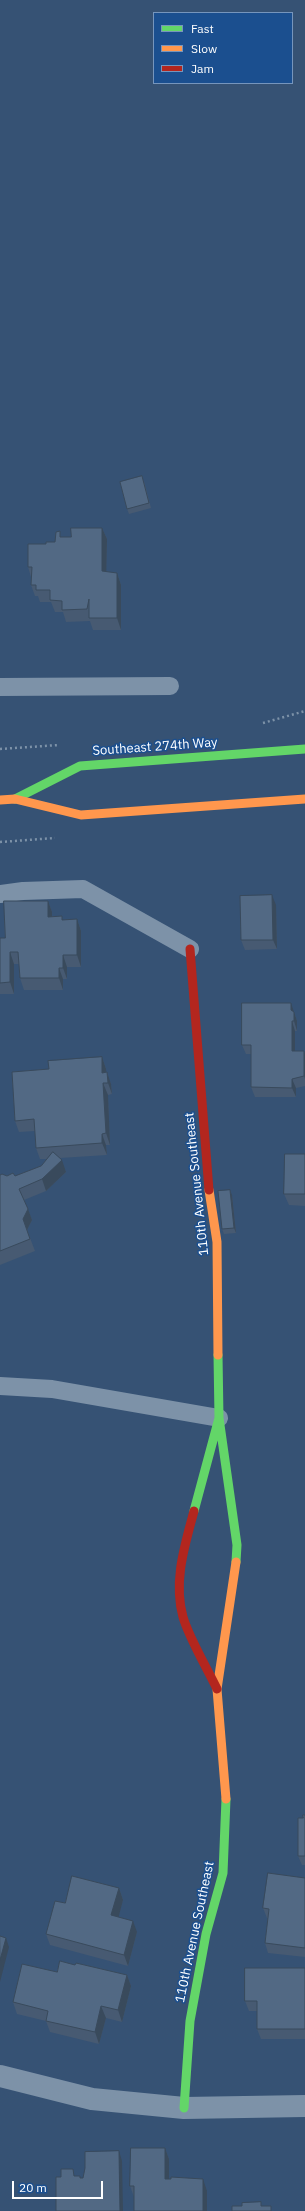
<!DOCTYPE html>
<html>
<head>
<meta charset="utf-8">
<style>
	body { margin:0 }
	#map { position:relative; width:305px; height:2211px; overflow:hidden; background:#365274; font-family:"IBM Plex Sans",sans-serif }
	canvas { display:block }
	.legend { position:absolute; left:153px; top:12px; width:140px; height:72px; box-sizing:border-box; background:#1b4f8f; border:1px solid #7695bc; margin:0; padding:5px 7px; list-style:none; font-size:12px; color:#fff }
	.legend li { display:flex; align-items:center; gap:8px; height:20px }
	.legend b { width:20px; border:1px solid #7695bc }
	.scale { position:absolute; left:12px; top:2181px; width:91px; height:18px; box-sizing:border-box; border:2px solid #fff; border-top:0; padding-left:5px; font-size:12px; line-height:14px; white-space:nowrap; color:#fff; -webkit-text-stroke:3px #1b4f8f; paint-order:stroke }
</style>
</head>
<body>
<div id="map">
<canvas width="305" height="2211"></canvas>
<ul class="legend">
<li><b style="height:5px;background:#63d668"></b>Fast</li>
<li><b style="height:5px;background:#ff974d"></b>Slow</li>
<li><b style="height:5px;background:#b3261e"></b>Jam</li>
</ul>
<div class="scale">20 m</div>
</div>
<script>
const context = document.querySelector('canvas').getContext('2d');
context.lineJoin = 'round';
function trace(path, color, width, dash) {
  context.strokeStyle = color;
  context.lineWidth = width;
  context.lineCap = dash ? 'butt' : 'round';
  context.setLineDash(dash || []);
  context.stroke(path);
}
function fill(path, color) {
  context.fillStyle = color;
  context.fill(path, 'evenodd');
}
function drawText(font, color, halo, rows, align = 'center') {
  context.font = font + ' "IBM Plex Sans",sans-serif';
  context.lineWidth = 3;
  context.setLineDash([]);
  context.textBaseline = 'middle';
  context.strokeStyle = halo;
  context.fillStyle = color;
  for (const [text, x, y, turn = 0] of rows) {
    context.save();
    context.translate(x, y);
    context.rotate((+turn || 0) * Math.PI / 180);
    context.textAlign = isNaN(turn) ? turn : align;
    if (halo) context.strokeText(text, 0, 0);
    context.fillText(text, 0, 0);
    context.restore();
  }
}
trace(new Path2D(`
	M263 723 305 711
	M0 749 59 745
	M0 842 55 838`), '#7d92a8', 2.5, [2, 3]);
trace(new Path2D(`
	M0 687 170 686
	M0 894 23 891 83 889 190 949
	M0 1386 52 1389 219 1418`), '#7d92a8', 18);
trace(new Path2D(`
	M0 2076 92 2099 184 2108 305 2106`), '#7d92a8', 22);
trace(new Path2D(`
	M15 799 80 766 305 749
	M218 1355 219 1418
	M194 1511 219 1418 237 1545 236 1562
	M184 2108 190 2021 206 1934 223 1873 226 1799`), '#63d668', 9);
trace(new Path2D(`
	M0 800 15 799 81 815 305 799
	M209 1190 217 1242 218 1355
	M226 1799 217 1689 236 1562`), '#ff974d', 9);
trace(new Path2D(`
	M190 949 209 1190
	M194 1511C185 1545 173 1581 183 1617 189 1638 207 1668 217 1689`), '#b3261e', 9);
fill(new Path2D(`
	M144 481 151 508 129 514 127 509Z
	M102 528 107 539 106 572 117 573 121 585V630H93L90 621 66 622 63 612H55L51 602H40L38 596H35L31 585V577L28 567 55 542 63 537H71Z
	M48 901 52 912V916L63 920 77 919 81 931V967H67V979H63V990H24L20 978 19 964H14V994H0V938H5Z
	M276 905 277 949 245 950 241 940Z
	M294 1012 297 1021V1031H295V1051L305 1054V1086L296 1088V1097H255L251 1087V1054H246L242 1045Z
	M102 1057 106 1069V1072L111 1084 112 1094 108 1095 110 1145H106L107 1155 60 1158 66 1172 46 1191 24 1200 32 1220 27 1230 35 1251 0 1265V1175L15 1176 41 1166 47 1159H40L36 1148 35 1131 19 1132 15 1121 49 1069Z
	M305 1154V1206L289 1205 284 1194Z
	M232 1195 236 1233 224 1234 222 1229Z
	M305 1815V1865H302L298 1856 303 1818Z
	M305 1878V1957L268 1953 265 1943 268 1918H267L263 1908Z
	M119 1888 123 1900 118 1917 137 1932 128 1966 50 1945 46 1934 65 1903Z
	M75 1965 127 1975 131 1986 122 2022 106 2018 99 2044 50 2032 46 2021 17 2014 13 2002 57 1972Z
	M305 1968V2039H261L257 2029V2011H249L245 2001Z
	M165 2148 169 2159V2179L207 2191V2211H134V2197L130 2186Z`), '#475a72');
fill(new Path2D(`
	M102 528 107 539 106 583 102 571Z
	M117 573 121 585V630L117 618Z
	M272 895 276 905 277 949 273 940Z
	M48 901 52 912V928L48 917Z
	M77 919 81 931V967L77 955Z
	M10 952 14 964V994L10 982Z
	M63 955 67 967V979L63 968Z
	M59 968 63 979V990L59 978Z
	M291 1003 297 1021V1031L294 1021 291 1010Z
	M292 1021 295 1031V1060L292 1051Z
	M304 1051 305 1054V1079L304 1076Z
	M102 1057 106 1069 107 1084 102 1073Z
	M107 1072 111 1084 112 1094 108 1083Z
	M292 1079 296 1088V1097L292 1088Z
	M103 1083 108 1095 110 1145 106 1133Z
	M102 1134 106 1145 107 1155 102 1143Z
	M62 1160 66 1172 46 1191 42 1179Z
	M230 1190 232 1195 236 1233 234 1228Z
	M28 1209 32 1220 27 1230 23 1219Z
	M119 1888 123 1900 116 1927 111 1915Z
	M133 1921 137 1932 128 1966 124 1955Z
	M6 1938 9 1947 0 1982V1960Z
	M127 1975 131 1986 122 2022 118 2010Z
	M101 2006 106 2018 99 2044 95 2032Z
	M165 2148 169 2159V2190L165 2179Z
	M119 2151 122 2161 123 2211H120Z
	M203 2179 207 2191V2211H203Z`), '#394a5c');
const building = new Path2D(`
	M142 476 149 503 127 509 120 482Z
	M71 528H102V571L117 573V618H89V599L87 609 62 610V601L50 600V590H36V585H31L32 567H28V544H46V542H55L56 532 60 531V537H71Z
	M272 895 273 940H241L240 896Z
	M4 901H48V917L62 916V920L77 919V955H63V968H59V978H20L18 952H10V982L0 983V938H5Z
	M242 1003H291V1010L294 1012V1021H292V1051H304V1076L292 1079V1088L251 1087V1045H242Z
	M102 1057V1073L107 1072 108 1083H103L106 1133 102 1134V1143L36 1148 34 1119 15 1121 12 1072 49 1069 48 1061Z
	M53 1152 62 1160 42 1179 19 1189 28 1209 23 1219 30 1239 0 1251V1175L2 1174 7 1176 13 1173 15 1176 41 1166Z
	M285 1154H305V1194H284Z
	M230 1190 234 1228 222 1229 218 1191Z
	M303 1815H305V1856H298V1818H303Z
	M268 1873 305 1878V1948L265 1943 269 1909 263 1908Z
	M72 1876 119 1888 111 1915 133 1921 124 1955 46 1934 55 1901 65 1903Z
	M0 1936 6 1938 0 1960Z
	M60 1961 75 1965 76 1963 127 1975 118 2010 101 2006 95 2032 46 2021 48 2011 13 2002 22 1964 57 1972Z
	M245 1968H305V2029H257V2001H245Z
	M131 2148H165V2179H171V2177L203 2179V2211H134V2186H130Z
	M119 2151 120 2211H56V2177H61V2169H73L74 2176H80V2178H83L85 2168V2152Z
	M261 2202V2206H271V2211H232V2206H242V2203Z`);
fill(building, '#526984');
trace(building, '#394a5c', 1);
drawText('13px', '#fff', '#1b4f8f', [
	["Southeast 274th Way",155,747,-4],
	["110th Avenue Southeast",197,1184,-96],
	["110th Avenue Southeast",195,1932,-78]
]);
</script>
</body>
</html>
